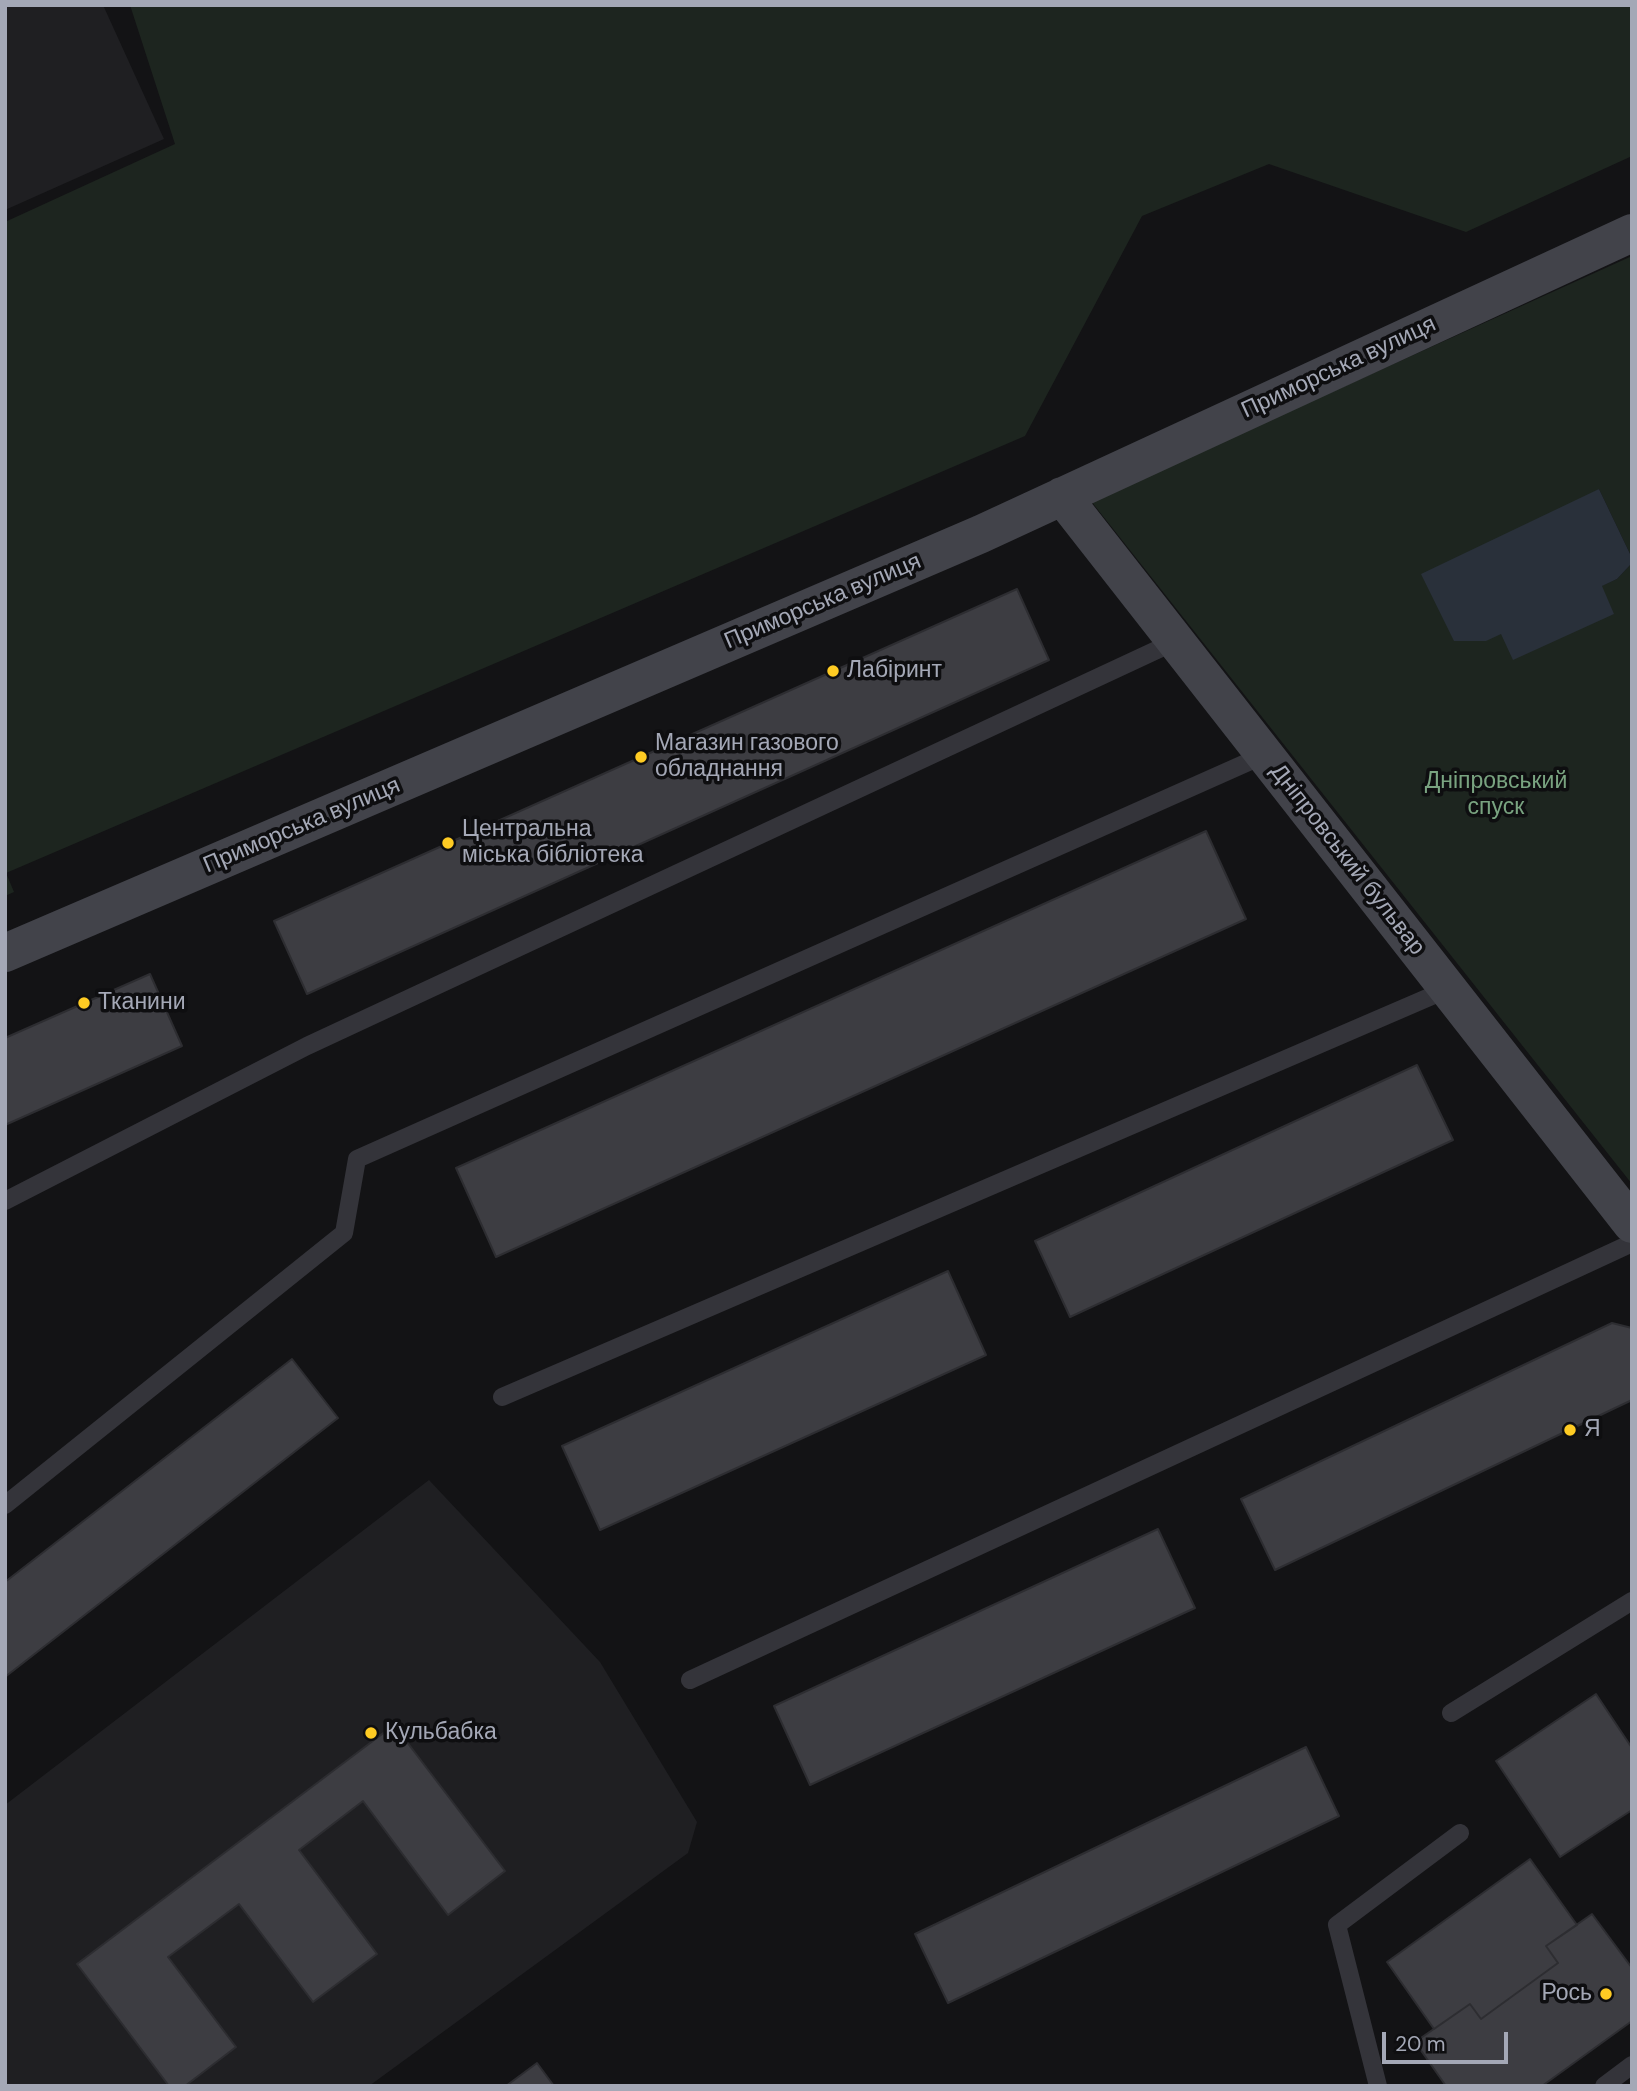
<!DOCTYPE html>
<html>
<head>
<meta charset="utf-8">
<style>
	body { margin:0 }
	#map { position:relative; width:1637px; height:2091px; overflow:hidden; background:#131315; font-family:"DM Sans",sans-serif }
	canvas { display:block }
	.frame { position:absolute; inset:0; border:7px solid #a4a8b6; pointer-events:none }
	.scale { position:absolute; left:1382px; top:2032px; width:126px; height:32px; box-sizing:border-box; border:4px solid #a4a8b6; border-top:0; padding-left:9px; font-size:21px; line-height:24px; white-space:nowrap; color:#a4a8b6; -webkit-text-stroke:5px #0e0e10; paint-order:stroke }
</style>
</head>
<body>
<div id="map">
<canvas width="1637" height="2091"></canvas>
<div class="frame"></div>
<div class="scale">20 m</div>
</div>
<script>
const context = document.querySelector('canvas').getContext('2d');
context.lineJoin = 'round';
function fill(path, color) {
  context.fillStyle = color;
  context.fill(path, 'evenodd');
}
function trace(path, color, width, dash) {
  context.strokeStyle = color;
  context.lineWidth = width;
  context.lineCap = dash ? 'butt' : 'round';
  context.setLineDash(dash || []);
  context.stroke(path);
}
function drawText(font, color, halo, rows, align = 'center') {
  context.font = font + ' "DM Sans",sans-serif';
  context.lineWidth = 7;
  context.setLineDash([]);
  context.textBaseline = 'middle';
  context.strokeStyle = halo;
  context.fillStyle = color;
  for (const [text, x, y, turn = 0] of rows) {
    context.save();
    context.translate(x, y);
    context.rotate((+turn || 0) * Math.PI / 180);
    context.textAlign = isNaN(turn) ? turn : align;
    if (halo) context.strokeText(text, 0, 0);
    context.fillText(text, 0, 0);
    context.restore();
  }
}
fill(new Path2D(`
	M5 5H103L164 139 5 210Z
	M429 1480 600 1662 697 1822 688 1853 369 2086H5V1805Z`), '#1f1f22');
fill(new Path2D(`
	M130 5H1632V156L1466 232 1269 164 1142 216 1025 436 6 873 14 892 5 896V222L175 144Z
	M1632 256V558L1599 489 1501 634 1613 614 1601 586 1617 579 1632 563V1184L1091 501Z`), '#1d251f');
fill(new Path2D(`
	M1599 489 1632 558V563L1617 579 1602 586 1614 614 1513 660 1501 634 1486 641H1454L1421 574Z`), '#29303a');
const building = new Path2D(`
	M1017 589 1049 660 307 994 274 921Z
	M1206 831 1246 919 496 1257 456 1168Z
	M150 974 182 1046 5 1125V1038Z
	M1417 1065 1453 1140 1070 1317 1035 1241Z
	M948 1271 986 1355 600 1530 562 1446Z
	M1612 1323 1632 1328V1400L1275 1570 1241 1499Z
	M292 1359 338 1418 5 1677V1582Z
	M1158 1529 1195 1608 810 1785 774 1706Z
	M1596 1694 1632 1748V1810L1560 1857 1496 1761Z
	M394 1725 505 1871 448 1915 363 1801 299 1850 377 1954 313 2002 239 1904 168 1957 236 2047 185 2086H169L77 1964Z
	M1306 1747 1339 1816 948 2003 915 1934Z
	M1530 1859 1577 1925 1546 1946 1558 1963 1481 2019 1470 2004 1434 2029 1387 1962Z
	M1592 1914 1632 1968V2021L1542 2086H1446L1415 2042 1470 2004 1481 2019 1558 1963 1546 1946Z
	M537 2063 554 2086H506Z`);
fill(building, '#3d3d42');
trace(building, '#2d2d31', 2);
trace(new Path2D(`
	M5 1201 307 1046 1176 641
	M502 1397 1448 989
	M5 1505 344 1233 357 1159 1264 755
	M690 1680 1632 1243
	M1451 1713 1632 1601
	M1378 2086 1337 1925 1460 1833
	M1604 2086 1632 2065`), '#34343a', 18);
trace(new Path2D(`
	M1062 496 1632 1224
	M5 953 981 534 1632 233`), '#42434a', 38);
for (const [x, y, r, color] of [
	[833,671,7,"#fecb23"],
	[641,757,7,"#fecb23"],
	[448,843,7,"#fecb23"],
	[84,1003,7,"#fecb23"],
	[1570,1430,7,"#fecb23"],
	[371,1733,7,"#fecb23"],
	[1606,1994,7,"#fecb23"]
]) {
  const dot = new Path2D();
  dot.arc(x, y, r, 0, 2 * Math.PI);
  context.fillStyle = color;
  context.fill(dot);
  trace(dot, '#0e0e10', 2.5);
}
drawText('23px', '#a4a8b6', '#0e0e10', [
	["Приморська вулиця",1339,368,-25],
	["Приморська вулиця",823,602,-23],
	["Приморська вулиця",302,826,-23],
	["Дніпровський бульвар",1347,860,52]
]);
drawText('23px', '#a4a8b6', '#0e0e10', [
	["Лабіринт",847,671],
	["Магазин газового",655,744],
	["обладнання",655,770],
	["Центральна",462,830],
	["міська бібліотека",462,856],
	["Тканини",98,1003],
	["Я",1584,1430],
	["Кульбабка",385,1733],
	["Рось",1592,1994,"right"]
], 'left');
drawText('23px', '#79a380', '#0e0e10', [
	["Дніпровський",1496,782],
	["спуск",1496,808]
]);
</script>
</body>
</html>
